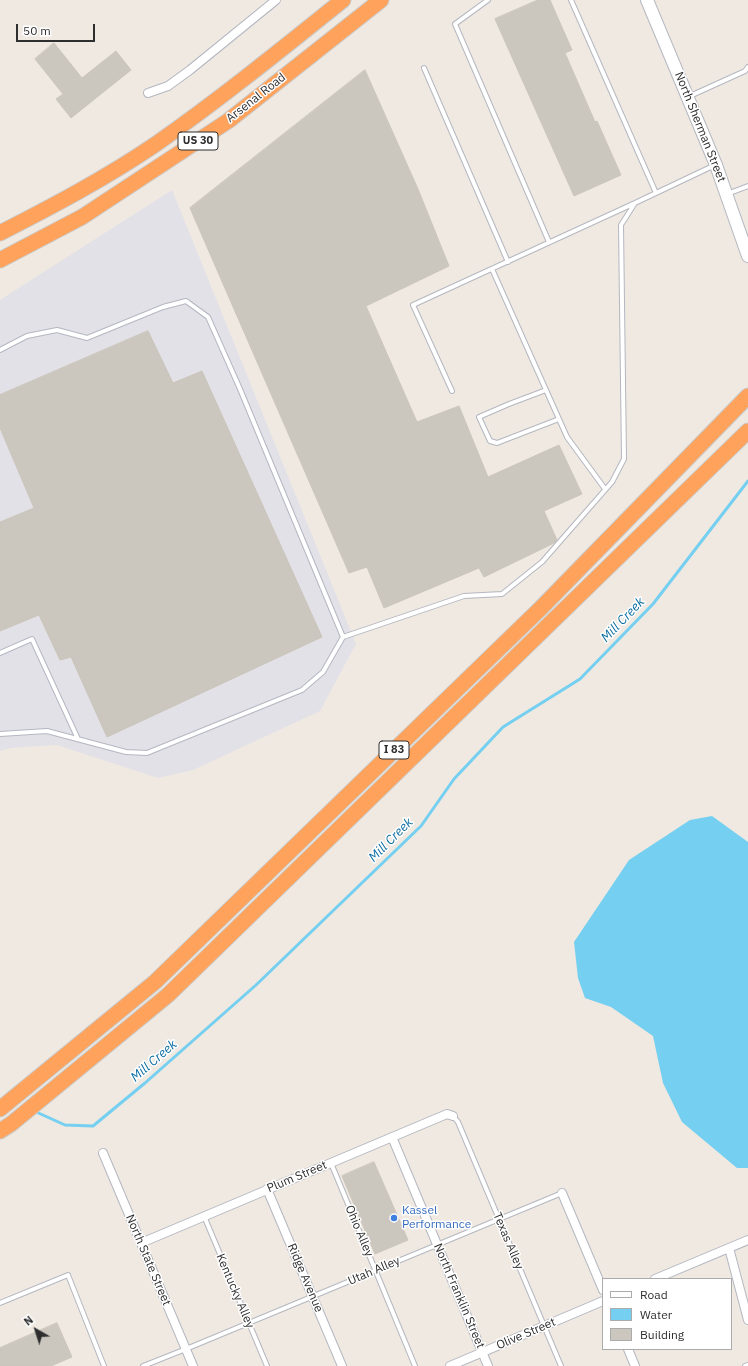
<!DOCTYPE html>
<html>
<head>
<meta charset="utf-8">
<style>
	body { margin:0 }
	#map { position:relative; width:748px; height:1366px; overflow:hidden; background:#efe9e1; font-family:"IBM Plex Sans",sans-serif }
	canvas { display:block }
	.legend { position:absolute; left:602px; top:1278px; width:130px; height:72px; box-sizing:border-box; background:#fff; border:1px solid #ababab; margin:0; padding:5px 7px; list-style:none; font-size:12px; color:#2e2e2e }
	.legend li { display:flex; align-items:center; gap:8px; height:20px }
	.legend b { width:20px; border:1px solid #ababab }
	.north { position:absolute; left:16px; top:1310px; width:40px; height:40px; -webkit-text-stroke:3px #fff; paint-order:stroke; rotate:321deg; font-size:11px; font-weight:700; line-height:16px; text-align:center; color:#2e2e2e }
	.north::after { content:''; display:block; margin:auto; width:14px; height:18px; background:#2e2e2e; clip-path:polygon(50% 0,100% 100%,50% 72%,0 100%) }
	.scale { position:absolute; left:16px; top:24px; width:79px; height:18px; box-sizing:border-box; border:2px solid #2e2e2e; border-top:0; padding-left:5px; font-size:12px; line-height:14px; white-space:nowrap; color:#2e2e2e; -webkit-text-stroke:3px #fff; paint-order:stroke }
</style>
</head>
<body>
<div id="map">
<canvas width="748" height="1366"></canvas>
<ul class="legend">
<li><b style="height:5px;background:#fff"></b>Road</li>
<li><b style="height:11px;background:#75cff0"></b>Water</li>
<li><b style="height:11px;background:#cbc7bf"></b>Building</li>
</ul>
<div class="north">N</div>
<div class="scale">50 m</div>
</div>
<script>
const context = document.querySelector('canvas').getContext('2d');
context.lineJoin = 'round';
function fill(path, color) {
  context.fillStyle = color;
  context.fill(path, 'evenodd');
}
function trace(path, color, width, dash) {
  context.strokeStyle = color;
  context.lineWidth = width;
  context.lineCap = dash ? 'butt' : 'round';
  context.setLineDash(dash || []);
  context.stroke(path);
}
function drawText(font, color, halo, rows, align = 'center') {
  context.font = font + ' "IBM Plex Sans",sans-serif';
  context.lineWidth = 3;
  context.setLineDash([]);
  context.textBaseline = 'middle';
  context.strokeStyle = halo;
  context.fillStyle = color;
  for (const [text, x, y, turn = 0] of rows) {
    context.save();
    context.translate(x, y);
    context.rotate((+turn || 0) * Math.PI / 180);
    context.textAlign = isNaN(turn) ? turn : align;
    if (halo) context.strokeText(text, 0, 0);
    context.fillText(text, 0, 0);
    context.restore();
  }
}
fill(new Path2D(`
	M172 190 356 644 320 711 193 770 158 778 57 745 10 748 0 751V300Z`), '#e3e1e8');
fill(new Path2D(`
	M712 816 748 842V1168H737L682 1122 663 1083 653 1036 611 1007 585 998 578 978 574 942 629 860 690 820Z`), '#75cff0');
trace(new Path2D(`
	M34 1111 65 1125 93 1126 145 1083 256 985 421 826 454 779 503 727 580 679 653 604 748 481`), '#75cff0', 3);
const building = new Path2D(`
	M538 0H550L572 50 565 53 595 122 597 121 621 175 574 196 495 19Z
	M54 43 82 78 116 51 131 70 71 118 56 99 63 94 35 59Z
	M365 70 418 189 449 266 366 306 417 422 459 406 488 477 559 445 582 494 544 511 557 540 554 543 484 577 479 568 384 608 367 567 349 573 190 208Z
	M148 331 173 383 202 371 322 637 107 737 71 657 60 660 39 615 0 631V522L34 508 0 428V395Z
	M374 1162 408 1240 375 1254 342 1176Z
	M57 1323 72 1357 51 1366H0V1348Z`);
fill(building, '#cbc7bf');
trace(building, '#cbc5ba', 1);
const lane = new Path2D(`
	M488 0 455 24 549 242
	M571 0 656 193
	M424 68 508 262
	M690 96 745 71 748 67
	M727 194 748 186
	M492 269 567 437 605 489
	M0 350 27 336 57 330 87 338 163 307 186 301 208 317 240 389 343 637
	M546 390 509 404 479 417 490 441 497 443 559 419
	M452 391 413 305 635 203
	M0 653 32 639 78 739
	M0 734 47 731 126 752 147 753 302 690 323 672 343 637 464 596 502 594 542 562 612 482 624 459 621 225 635 203 715 165
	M453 1116 458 1122 561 1366
	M331 1163 415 1366
	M204 1216 267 1366
	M0 1303 68 1275 104 1366
	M143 1366 186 1349 562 1193
	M745 1366 748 1365`);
const street = new Path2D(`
	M148 93 168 86 190 70 276 0
	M392 1137 488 1366
	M103 1153 193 1366
	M267 1189 342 1366
	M562 1193 603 1290
	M141 1243 447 1114 453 1116
	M729 1248 748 1320
	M655 1279 748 1240
	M628 1349 635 1366
	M450 1366 603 1301`);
const secondary = new Path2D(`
	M647 0 716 165 748 256`);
const highway = new Path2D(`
	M0 233C53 206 106 178 156 144 220 99 282 49 343 0
	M0 260 82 217 228 121 381 0
	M0 1109 155 982 541 608 748 396
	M0 1131 11 1124 168 995 748 431`);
trace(lane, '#b4b7c1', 6);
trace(street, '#b4b7c1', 10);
trace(secondary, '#b4b7c1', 14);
trace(highway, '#c9c9c9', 17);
trace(lane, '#fff', 4);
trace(street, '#fff', 8);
trace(secondary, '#fff', 12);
trace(highway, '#ffa35c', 15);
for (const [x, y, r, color] of [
	[394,1218,4,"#3f7fe0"]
]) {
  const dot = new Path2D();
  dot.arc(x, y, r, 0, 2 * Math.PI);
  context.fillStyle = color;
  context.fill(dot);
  trace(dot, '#fff', 1.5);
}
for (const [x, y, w] of [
	[198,141,40],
	[394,750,30]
]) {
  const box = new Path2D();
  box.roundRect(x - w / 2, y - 9, w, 18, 3);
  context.fillStyle = '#fff';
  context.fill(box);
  trace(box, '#2e2e2e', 1);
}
drawText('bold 11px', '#2e2e2e', null, [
	["US 30",198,141],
	["I 83",394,750]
]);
drawText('12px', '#2e2e2e', '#fff', [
	["Arsenal Road",256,98,-38],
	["North Sherman Street",700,127,68],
	["Plum Street",297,1177,-23],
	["Ohio Alley",359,1231,67],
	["Texas Alley",508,1241,67],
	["North State Street",148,1260,67],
	["Utah Alley",374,1271,-23],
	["Ridge Avenue",305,1278,67],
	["Kentucky Alley",235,1291,67],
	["North Franklin Street",459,1296,67],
	["Olive Street",526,1334,-23]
]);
drawText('12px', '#366cbe', '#fff', [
	["Kassel",402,1211],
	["Performance",402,1225]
], 'left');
drawText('italic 13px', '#0d6fa3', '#fff', [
	["Mill Creek",623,620,-46],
	["Mill Creek",391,840,-45],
	["Mill Creek",154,1061,-41]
]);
</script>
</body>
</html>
